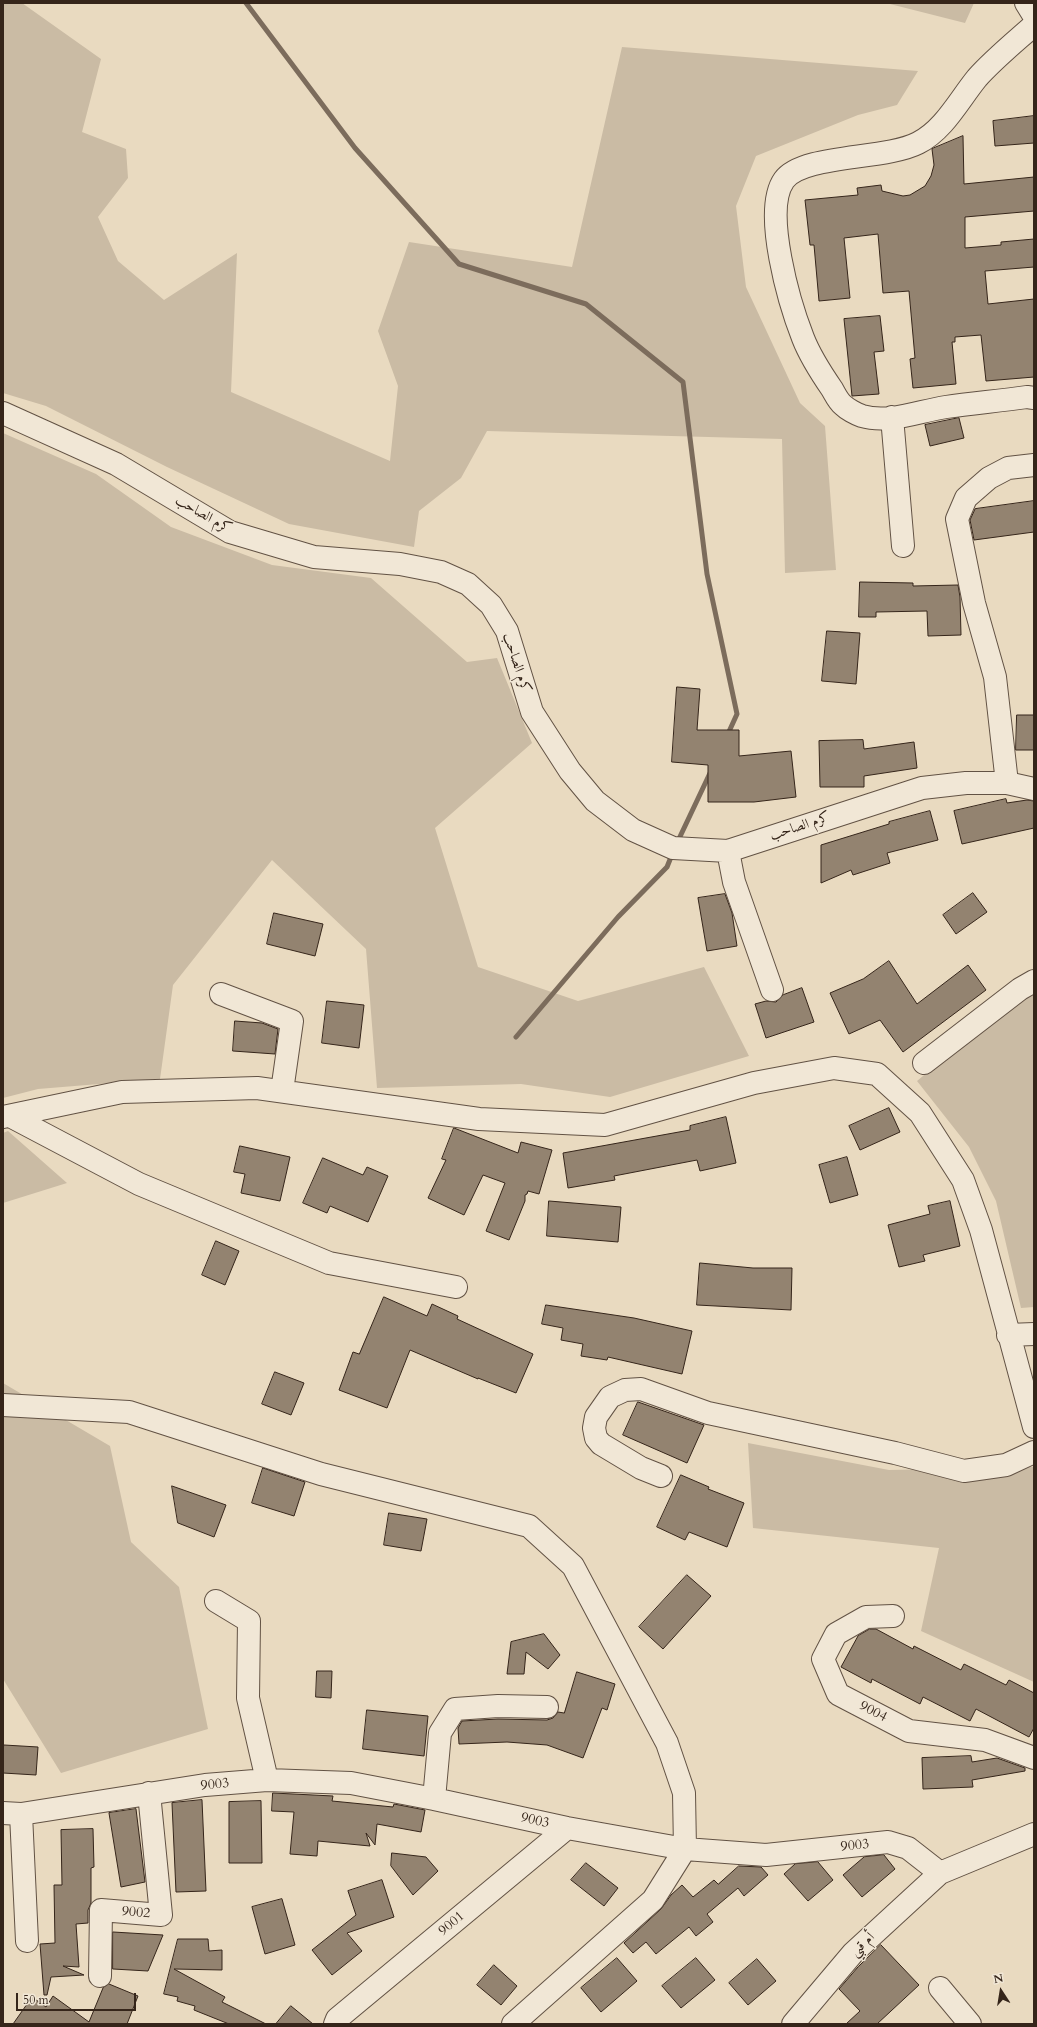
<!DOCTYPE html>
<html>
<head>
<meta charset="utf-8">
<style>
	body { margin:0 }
	#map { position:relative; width:1037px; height:2027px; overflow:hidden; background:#e9dac0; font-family:Cardo,serif }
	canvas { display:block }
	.frame { position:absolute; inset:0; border:4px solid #35251a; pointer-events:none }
	.north { position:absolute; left:981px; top:1971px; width:40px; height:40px; -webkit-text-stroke:3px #f1e7d6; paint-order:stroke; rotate:348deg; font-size:11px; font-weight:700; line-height:16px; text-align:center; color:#35251a }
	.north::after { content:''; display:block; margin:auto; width:14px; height:18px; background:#35251a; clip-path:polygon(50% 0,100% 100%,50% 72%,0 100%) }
	.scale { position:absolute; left:16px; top:1993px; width:120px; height:18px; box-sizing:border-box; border:2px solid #35251a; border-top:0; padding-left:5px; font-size:12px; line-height:14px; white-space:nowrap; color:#35251a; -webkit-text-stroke:3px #f1e7d6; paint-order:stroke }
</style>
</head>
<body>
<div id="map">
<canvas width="1037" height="2027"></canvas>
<div class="frame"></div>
<div class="north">N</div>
<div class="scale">50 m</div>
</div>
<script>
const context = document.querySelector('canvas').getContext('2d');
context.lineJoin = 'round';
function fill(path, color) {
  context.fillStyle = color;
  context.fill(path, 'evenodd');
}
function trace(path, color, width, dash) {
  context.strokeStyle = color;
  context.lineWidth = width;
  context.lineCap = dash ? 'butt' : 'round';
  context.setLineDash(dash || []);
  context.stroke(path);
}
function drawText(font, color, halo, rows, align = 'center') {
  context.font = font + ' Cardo,Amiri,serif';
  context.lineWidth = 3;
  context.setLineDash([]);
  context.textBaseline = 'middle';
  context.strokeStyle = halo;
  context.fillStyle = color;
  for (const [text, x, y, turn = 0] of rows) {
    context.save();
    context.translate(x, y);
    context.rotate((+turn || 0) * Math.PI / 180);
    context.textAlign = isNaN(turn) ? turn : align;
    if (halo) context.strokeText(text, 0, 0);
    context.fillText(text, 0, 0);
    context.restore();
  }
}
fill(new Path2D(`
	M3 3H22L101 59 82 132 126 149 128 178 98 217 118 261 164 300 237 253 231 392 390 461 398 386 378 331 409 242 572 267 622 47 918 71 897 105 858 115 756 156 736 206 746 287 800 403 825 426 836 570 785 573 782 439 487 431 461 478 419 511 414 547 289 524 167 467 46 406 3 393Z
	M886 3H974L965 23Z
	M3 433 96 474 171 527 272 565 371 578 467 662 497 658 532 743 435 828 478 967 578 1001 704 967 749 1056 610 1097 521 1084 377 1088 366 949 272 860 173 985 160 1079 38 1089 3 1098Z
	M1034 992V1307L1021 1308 996 1201 969 1147 917 1081 998 1013Z
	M8 1131 67 1183 3 1203V1133Z
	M3 1383 110 1446 131 1542 179 1587 208 1729 61 1773 3 1679Z
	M748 1443 889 1470 1034 1467V1682L921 1631 939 1548 753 1528Z`), '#cabba4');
trace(new Path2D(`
	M246 3 355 148 459 264 586 304 683 382 707 574 737 714 727 736
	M677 843 711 771
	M516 1037 618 917 667 867 673 852`), '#7c6c5c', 5);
const building = new Path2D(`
	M1034 116V143L995 146 993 121Z
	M963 136 964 184 1034 177V211L965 217V248L1001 245V242L1034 239V267L985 271 988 304 1034 299V377L986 381 981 335 955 337V342H952L956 384 913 388 910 359 915 358 909 291 883 293 878 234 844 238 850 298 819 301 814 245H810L805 200 858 195 857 188 881 185 882 191 903 196 910 195 925 186 931 176 934 165 932 149Z
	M880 316 884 351 874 352 879 394 852 396 844 319Z
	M959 418 964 438 930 446 925 425Z
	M1034 501V532L974 540 970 520 975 509Z
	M860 582 913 583V586L958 585 960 597 961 635 928 636 927 611 876 612V617H859Z
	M827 631 860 633 856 684 822 681Z
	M677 687 700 689 697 730H739V756L791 751 796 797 754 802H708V765L672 762Z
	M1017 715H1034V750H1016Z
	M863 740 864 749 914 742 917 768 864 776V787H820L819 741Z
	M1006 799 1007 803 1027 800 1034 801V828L962 844 954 811Z
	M930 811 938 840 887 853 890 863 853 875 851 870 821 883V845L889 824V822Z
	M973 893 987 912 956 934 943 915Z
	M725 894 732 913 737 946 707 951 698 898Z
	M274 913 323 924 315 956 267 944Z
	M889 961 917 1004 968 965 986 990 903 1052 880 1020 849 1034 830 993 863 979Z
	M802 988 814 1022 766 1038 755 1004 766 1001 776 1002 783 995Z
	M327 1001 364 1005 359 1048 322 1043Z
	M235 1021 262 1023 278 1029 275 1054 233 1051Z
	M889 1108 900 1132 860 1150 849 1126Z
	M726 1117 736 1163 700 1171 697 1160 614 1176 615 1180 568 1188 563 1153 690 1130V1126Z
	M454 1128 518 1153 521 1142 552 1150 539 1194 528 1191 527 1194 525 1195V1201L509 1240 486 1231 505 1183 483 1175 464 1215 428 1198 446 1160 442 1159Z
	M240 1146 290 1157 280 1201 241 1193 245 1174 234 1172Z
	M847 1157 858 1195 830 1203 819 1165Z
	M323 1158 363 1175 367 1167 388 1176 368 1222 330 1206 327 1213 303 1203Z
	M549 1201 621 1207 618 1242 547 1236Z
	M950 1201 960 1246 923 1255 925 1261 899 1267 888 1225 930 1214 928 1206Z
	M216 1241 239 1251 225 1285 202 1275Z
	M700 1263 753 1268H792L791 1310 697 1305Z
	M384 1297 427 1316 432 1304 458 1316 457 1319 533 1354 516 1393 478 1378V1379L410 1350 387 1408 339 1390 353 1352 359 1354Z
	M546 1305 634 1318 692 1331 682 1374 608 1357 607 1360 581 1356 583 1344 561 1340 563 1328 542 1324Z
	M275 1372 304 1383 291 1415 262 1404Z
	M638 1402 704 1425 687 1463 623 1435Z
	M263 1468 305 1482 294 1516 252 1503Z
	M681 1475 709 1487 708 1489 744 1503 727 1547 689 1532 685 1540 657 1527Z
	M172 1486 226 1505 214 1537 178 1523Z
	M389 1513 427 1519 421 1551 384 1545Z
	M687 1575 711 1596 663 1649 639 1627Z
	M870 1629H876L913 1649 914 1646 961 1670 964 1664 1006 1685 1009 1680 1034 1693V1728L1029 1737 976 1709 970 1721 923 1697 920 1704 872 1679 871 1683 841 1667 858 1636Z
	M544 1634 560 1655 548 1669 526 1652 524 1674H507L511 1642Z
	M317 1671H332L331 1698 316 1697Z
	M577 1672 615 1684 607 1710 602 1708 583 1758 547 1745 507 1742 459 1744 458 1728 462 1721 498 1719 547 1720 553 1718 558 1712 564 1713Z
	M367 1710 428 1716 424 1756 363 1749Z
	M4 1745 38 1747 36 1775 3 1773Z
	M971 1756 972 1762 997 1758 1025 1768V1771L972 1780 973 1787 923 1789 922 1758Z
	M273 1793 333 1796 332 1801 393 1807 394 1804 425 1810 421 1832 377 1824 375 1845 366 1833 370 1846 318 1841 317 1856 290 1854 294 1812 272 1811Z
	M202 1800 206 1891 176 1892 172 1803Z
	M261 1801 262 1863H229V1802Z
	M136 1809 145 1882 121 1887 109 1813Z
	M93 1829 94 1867 91 1868V1903L88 1910V1923L76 1924 79 1967 63 1966 84 1975 51 1977 47 1995H44L40 1944 55 1943 54 1885H62L61 1830Z
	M392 1853 426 1857 438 1871 413 1895 391 1866Z
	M884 1855 895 1869 862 1897 843 1875 864 1857Z
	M818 1862 833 1880 808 1901 784 1874 795 1864Z
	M586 1863 618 1888 604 1906 571 1880Z
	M739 1866 761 1867 768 1875 744 1896 738 1888 707 1914 713 1922 696 1936 689 1927 656 1954 646 1942 633 1953 624 1943 661 1909 671 1895 682 1885 693 1897 714 1880 718 1884Z
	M382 1880 394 1917 347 1933 362 1951 332 1975 312 1950 356 1915 348 1891Z
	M282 1899 295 1945 265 1954 252 1907Z
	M113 1932 163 1935 148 1971 113 1969Z
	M178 1939H208L209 1951 222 1950V1970L174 1969 225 1997 222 2002 266 2024H229L194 2010 195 2006 177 2001 178 1997 164 1994Z
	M881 1945 919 1985 877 2024H846L860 2011 839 1989 858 1967Z
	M617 1958 637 1981 601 2012 581 1988Z
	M696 1958 715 1980 681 2008 662 1986Z
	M757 1959 776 1981 748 2005 729 1983Z
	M494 1965 517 1986 501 2005 477 1985Z
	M109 1984 138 1996 127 2024H13L32 1997 46 2007 53 1996 89 2022 103 1988Z
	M291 2006 313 2024H276Z`);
fill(building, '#938370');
trace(building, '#35251a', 1);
const minor = new Path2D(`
	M1026 3 1034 16
	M1034 25C1015 42 994 59 977 78 959 100 944 130 918 143 885 160 803 154 784 180 762 211 790 305 803 338 810 356 821 373 832 389 835 394 838 401 843 405 847 409 856 414 862 416 889 424 919 411 946 407 973 403 1000 401 1027 397L1034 398
	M3 413 116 464 230 532 314 557 400 564 441 572 468 584 491 605 507 631 532 712 570 771 595 801 633 830 673 848 728 851 922 788 966 783H1007L1034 789
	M892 417 903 546
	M1007 783 995 677 974 603 957 519 966 498 989 478 1008 468 1034 465
	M728 851 734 882 772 990
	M221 994 292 1021 282 1091
	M924 1063 1020 989 1034 981
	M10 1116 139 1184 329 1263 456 1287
	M3 1117 122 1092 257 1088 479 1119 605 1125 754 1083 834 1068 877 1074 920 1113 963 1180 981 1230 1034 1427
	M1008 1335 1034 1334
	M3 1405 129 1412 321 1474 529 1526 573 1566 667 1743 684 1793 685 1849 653 1900 513 2024
	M661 1476 641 1468 601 1444 596 1438 594 1428 596 1417 610 1397 625 1390 641 1389 708 1413 895 1453 964 1471 1006 1465 1034 1452
	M216 1601 249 1621 248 1698 267 1780
	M893 1616 866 1617 836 1634 823 1659 838 1694 909 1731 985 1740 1034 1758
	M434 1799 440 1733 455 1709 498 1706 547 1707
	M3 1813 21 1814 205 1785 267 1780 351 1783 434 1799 567 1828 685 1849 766 1855 888 1842 908 1848 940 1873 1034 1834
	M21 1814 27 1941
	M100 1976 101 1910 161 1915 149 1793
	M940 1988 970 2024
	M335 2024 337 2019 567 1828
	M793 2024 853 1953 940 1873`);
trace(minor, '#625244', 24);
trace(minor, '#f1e7d6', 22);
drawText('14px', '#35251a', '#f1e7d6', [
	["كرم الصاحب",203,515,30],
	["كرم الصاحب",516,663,72],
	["كرم الصاحب",800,827,-18],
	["9004",873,1712,27],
	["9003",215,1785,-6],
	["9003",535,1821,13],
	["9003",855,1846,-6],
	["9002",136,1913,5],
	["9001",452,1924,-40],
	["أم قبي",863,1945,-44]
]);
</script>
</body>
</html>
